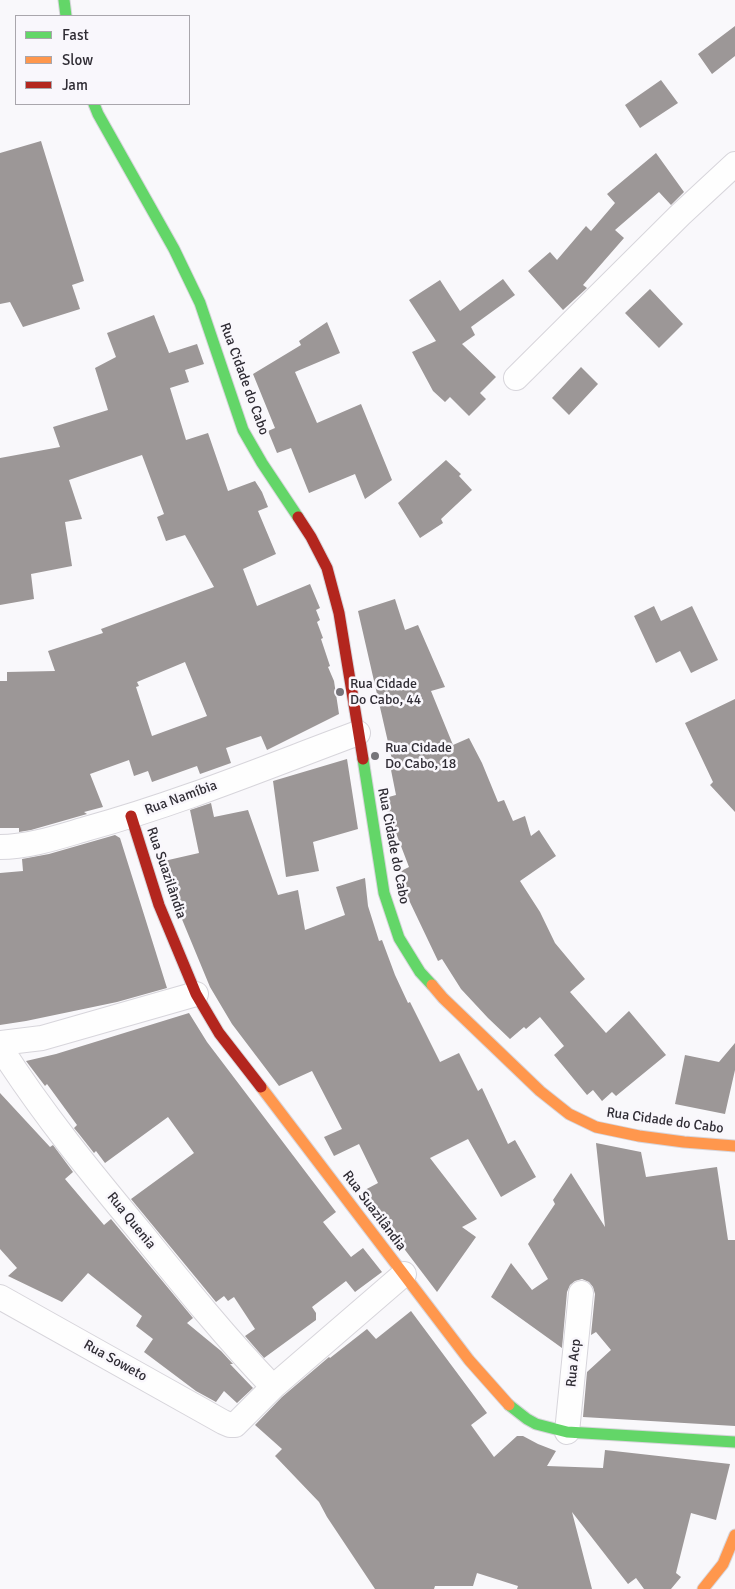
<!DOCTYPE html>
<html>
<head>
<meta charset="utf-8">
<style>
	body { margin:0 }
	#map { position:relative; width:735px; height:1589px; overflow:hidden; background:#f9f8fb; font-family:Signika,sans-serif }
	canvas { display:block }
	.legend { position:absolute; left:15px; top:15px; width:175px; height:90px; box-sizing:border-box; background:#f9f7fc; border:1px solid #a9a6ac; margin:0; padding:6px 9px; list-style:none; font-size:15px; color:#302d35 }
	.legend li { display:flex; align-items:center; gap:10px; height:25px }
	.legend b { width:25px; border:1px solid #a9a6ac }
</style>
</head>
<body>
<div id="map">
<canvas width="735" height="1589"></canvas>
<ul class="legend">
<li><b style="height:6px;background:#63d668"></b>Fast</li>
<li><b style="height:6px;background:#ff974d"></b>Slow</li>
<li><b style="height:6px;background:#b3261e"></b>Jam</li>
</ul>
</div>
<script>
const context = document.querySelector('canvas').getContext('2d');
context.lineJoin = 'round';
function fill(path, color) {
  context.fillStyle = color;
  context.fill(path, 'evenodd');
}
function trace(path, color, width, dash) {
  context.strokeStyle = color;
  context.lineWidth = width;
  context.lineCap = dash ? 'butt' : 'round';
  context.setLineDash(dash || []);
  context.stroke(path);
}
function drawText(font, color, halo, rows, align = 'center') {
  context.font = font + ' Signika,sans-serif';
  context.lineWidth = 5;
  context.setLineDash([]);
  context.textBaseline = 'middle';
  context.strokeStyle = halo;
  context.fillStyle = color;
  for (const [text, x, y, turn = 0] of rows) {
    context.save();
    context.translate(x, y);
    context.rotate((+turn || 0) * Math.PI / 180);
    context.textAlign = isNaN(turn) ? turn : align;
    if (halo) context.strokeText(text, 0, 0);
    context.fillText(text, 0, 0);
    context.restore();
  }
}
fill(new Path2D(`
	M735 26V56L712 74 698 54Z
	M661 80 678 103 640 128 625 105Z
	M41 141 84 281 72 285 80 309 23 327 10 302 0 304V153Z
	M656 153 684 192 671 205 659 192 615 230 624 238 583 285 587 288 563 310 528 271 550 252 557 260 586 226 591 231 615 203 607 194Z
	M503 279 515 295 471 327 475 335 462 344 496 377 480 393 486 399 469 416 450 397 445 402 433 391 412 352 436 341 409 300 440 280 460 311Z
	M650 289 683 324 659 348 625 313Z
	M154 315 169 353 197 344 204 364 185 370 189 382 170 388 186 440 208 433 228 491 255 481 262 492 268 507 258 511 276 554 243 569 257 606 310 584 320 608 316 610 320 620 317 622 323 638 321 639 330 666 328 667 334 681 339 714 267 750 261 736 226 748 231 763 200 774 197 766 152 782 148 771 134 776 129 760 90 774 103 807 84 812 87 814 31 830 19 832V828H0V681H7V672L55 671 48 651 103 633 101 629 214 587 185 535 166 541 157 517 164 514 142 455 69 480 82 519 65 522 72 566 31 574 34 599 0 605V458L60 447 53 427 108 410 95 368 116 357 107 333ZM185 662 207 716 152 736 136 687 139 686 137 682Z
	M327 322 340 353 295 372 317 423 361 404 392 480 365 499 355 474 309 493 291 448 277 453 268 431 275 428 253 374 301 345 299 341Z
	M581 367 598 384 569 415 552 398Z
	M446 460 461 474 459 476 472 490 441 519 443 523 420 538 398 503Z
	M395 599 405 630 418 625 445 687 431 691 453 745 469 738 482 763 498 802 504 800 513 821 525 816 531 836 539 830 556 856 520 881 540 912 555 943 585 979 570 992 606 1033 629 1011 666 1055 616 1096 612 1092 602 1101 593 1090 587 1095 554 1055 564 1046 540 1017 526 1029 524 1027 510 1039 488 1018 461 989 442 959 438 961 397 875V873L409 867 396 833 391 835 385 798 396 795 390 765 393 764 358 611Z
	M654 606 661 621 692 606 718 660 691 673 680 651 656 663 634 616Z
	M735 699V812L710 785 713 782 685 723Z
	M347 759 358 829 313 842 319 871 286 877 273 781Z
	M211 803 214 817 248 810 278 895 298 890 305 930 345 915 336 887 365 878 368 906 379 941 382 940 395 975 408 1003 410 1002 440 1062 459 1053 478 1091 482 1088 508 1144 515 1140 536 1177 501 1197 468 1139 430 1158 477 1219 462 1227 476 1237 437 1292 361 1192 378 1183 359 1144 334 1156 324 1137 342 1129 312 1071 279 1086 232 1024 210 987 174 900 164 861 199 853 190 810Z
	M115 835 120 838 167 988 117 1002 26 1021 0 1025V873L23 871 22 859 49 854Z
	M189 1013 207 1042 336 1212 323 1222 351 1257 363 1248 382 1272 355 1292 346 1281 312 1307 316 1313V1320L264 1358 245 1336 255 1329 234 1297 228 1301 224 1296 216 1302 131 1199 194 1153 168 1117 105 1163 96 1151 94 1153 79 1134 74 1128 77 1125 47 1084 45 1086 26 1061 56 1054Z
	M735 1043V1070L725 1114 675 1104 685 1055 719 1062Z
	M0 1093 50 1147 53 1145 73 1172 65 1179 104 1225 111 1219 193 1318 187 1323 221 1351 233 1364H230L253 1388 237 1403 224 1391 216 1402 196 1391 144 1352 153 1339 136 1326 142 1316 88 1273 62 1302 8 1276 17 1268 0 1249Z
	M596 1143 641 1152 646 1177 717 1167 728 1240H735V1426L583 1417 587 1372 611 1350 596 1332 591 1335 595 1294 593 1287 589 1282 582 1279 575 1281 570 1285 567 1292 562 1348 491 1297 511 1263 532 1290 548 1279 528 1244 555 1204 553 1200 571 1173 605 1227Z
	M411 1311 487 1413 471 1425 494 1457 517 1436H523L538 1444 556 1451 547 1466 603 1468 605 1450 730 1464 716 1520 691 1513 676 1573 681 1577 671 1589H644L636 1578 628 1584 572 1512 592 1589H517L518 1586 477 1573 473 1586H435L434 1589H375L327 1517 319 1502 275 1456 282 1449 255 1425 282 1397 329 1357 330 1358 367 1329 376 1339Z`), '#9c9797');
const street = new Path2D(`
	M516 378 680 215 735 164
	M0 847C30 847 61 836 89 828 180 803 269 766 358 733
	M0 1043 42 1038 196 994
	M0 1047C42 1113 92 1174 142 1234 184 1286 226 1338 273 1387
	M0 1297 223 1422 230 1425H235L273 1387 404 1274
	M567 1432 581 1293`);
const fast = new Path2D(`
	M64 0 66 16
	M94 104 98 114 174 249 200 303 243 430 262 463 298 517
	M363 759 384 893 399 938 420 972 432 985
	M509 1405 527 1419 536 1424 567 1432 735 1442`);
const slow = new Path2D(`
	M432 985 443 998 540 1091 569 1114 596 1127 639 1136 684 1142 735 1146
	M261 1087 469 1360 509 1405
	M703 1589 723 1564 735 1535`);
const jam = new Path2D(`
	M298 517 311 537 327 568 339 613 363 759
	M131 816 159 905 196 994 219 1033 261 1087`);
trace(street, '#d7d5db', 26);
trace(fast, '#d7d5db', 13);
trace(slow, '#d7d5db', 13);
trace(jam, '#d7d5db', 13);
trace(street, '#fefefe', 24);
trace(fast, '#63d668', 11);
trace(slow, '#ff974d', 11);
trace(jam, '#b3261e', 11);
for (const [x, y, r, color] of [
	[340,692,5,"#76747a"],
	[375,756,5,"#76747a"]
]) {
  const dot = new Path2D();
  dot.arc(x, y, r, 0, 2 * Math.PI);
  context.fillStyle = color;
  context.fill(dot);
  trace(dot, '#f9f7fc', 2);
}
drawText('14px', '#302d35', '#f9f7fc', [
	["Rua Cidade do Cabo",244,379,70],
	["Rua Namíbia",181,798,-20],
	["Rua Cidade do Cabo",393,846,79],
	["Rua Suazilândia",166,873,71],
	["Rua Cidade do Cabo",665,1121,8],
	["Rua Suazilândia",374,1211,53],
	["Rua Quenia",131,1221,51],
	["Rua Soweto",115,1361,29],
	["Rua Acp",574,1363,-84]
]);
drawText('14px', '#302d35', '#f9f7fc', [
	["Rua Cidade",350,684],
	["Do Cabo, 44",350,700],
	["Rua Cidade",385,748],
	["Do Cabo, 18",385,764]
], 'left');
</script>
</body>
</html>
